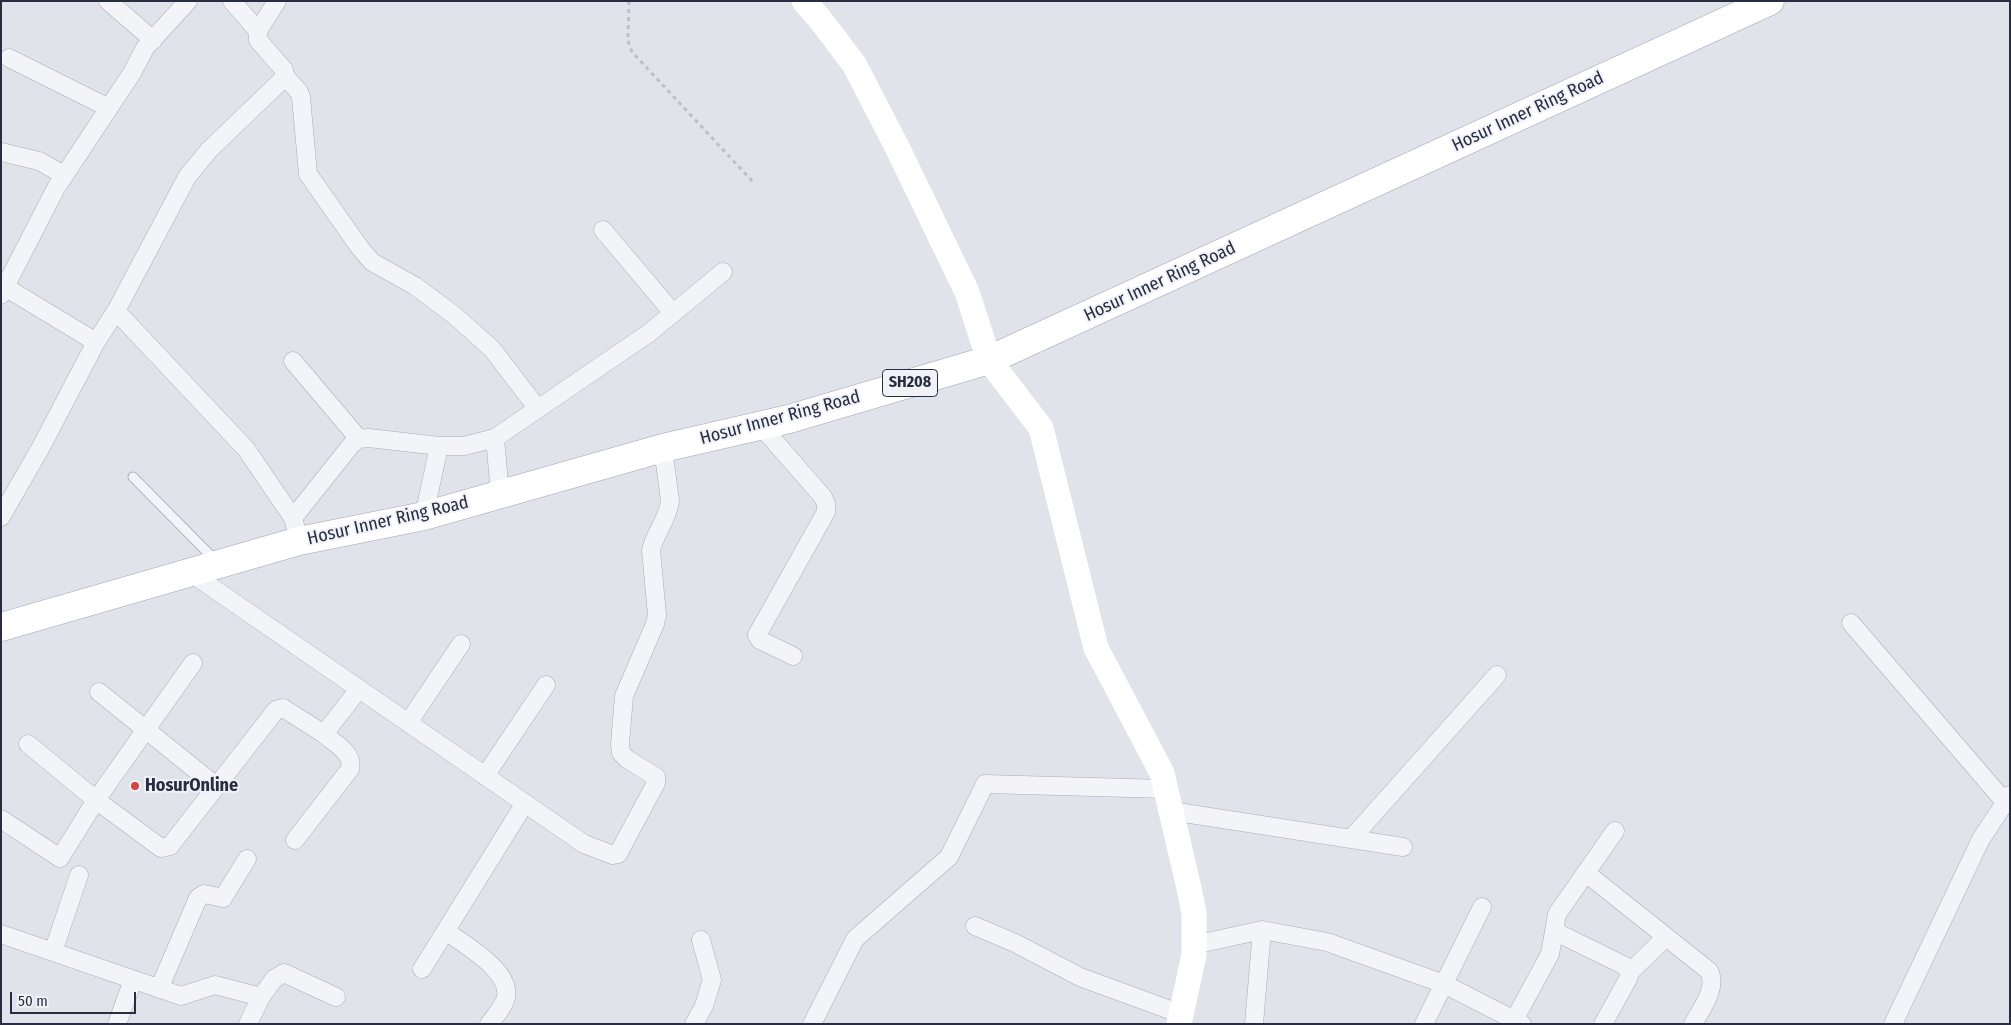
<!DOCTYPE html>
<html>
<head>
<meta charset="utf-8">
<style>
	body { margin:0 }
	#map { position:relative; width:2011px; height:1025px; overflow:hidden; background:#e0e3ea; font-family:"Fira Sans Condensed",sans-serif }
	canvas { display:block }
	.frame { position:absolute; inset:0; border:2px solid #282d42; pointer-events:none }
	.scale { position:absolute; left:10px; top:992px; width:126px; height:22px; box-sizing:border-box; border:2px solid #282d42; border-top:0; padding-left:6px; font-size:15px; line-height:18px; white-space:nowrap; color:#282d42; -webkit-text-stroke:4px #f0f2f7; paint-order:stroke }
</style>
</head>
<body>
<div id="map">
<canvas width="2011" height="1025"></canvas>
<div class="frame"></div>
<div class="scale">50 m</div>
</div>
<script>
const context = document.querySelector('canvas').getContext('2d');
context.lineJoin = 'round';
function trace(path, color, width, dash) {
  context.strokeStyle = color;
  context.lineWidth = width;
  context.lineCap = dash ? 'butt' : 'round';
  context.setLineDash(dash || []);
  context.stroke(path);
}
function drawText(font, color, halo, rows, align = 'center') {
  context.font = font + ' "Fira Sans Condensed",sans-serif';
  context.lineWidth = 4;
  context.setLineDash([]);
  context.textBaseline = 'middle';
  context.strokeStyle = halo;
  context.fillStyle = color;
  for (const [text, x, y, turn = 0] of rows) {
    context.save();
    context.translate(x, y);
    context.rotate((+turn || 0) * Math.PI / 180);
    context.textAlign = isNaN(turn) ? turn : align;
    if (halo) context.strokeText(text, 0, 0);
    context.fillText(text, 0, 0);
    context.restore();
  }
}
const lane = new Path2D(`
	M133 477 216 561`);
const street = new Path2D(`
	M108 1 153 40
	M232 1 258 31
	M9 58 109 108
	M285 76 299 92 301 97 308 174 360 248 372 262 415 286 454 315 492 349 538 409
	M1 152 39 161 64 175
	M603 230 673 313
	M5 287 96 342
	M1 295 56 188 132 73 145 48 188 1
	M116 311 246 449 293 518 296 529
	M293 361 359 439
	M761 426 823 497 826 504V512L757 635 760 640 793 656
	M495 438 500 494
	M424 516 439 446
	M1 517 41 447 96 342 116 311 187 177 209 150 282 80 285 76 284 70 258 40V31L277 1
	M293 518 352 444 359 439 369 438 439 446H464L495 438 649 333 723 272
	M191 573 584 844 613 855 618 854 656 783V777L627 759 621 753 620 744 624 696 655 624 657 615 651 550C655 533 668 519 670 501L663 448
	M1851 623 2004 801
	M99 692 216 786
	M408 723 461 644
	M28 744 96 800 161 848 170 846 276 710 283 708 324 734 359 689
	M485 776 546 685
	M1171 811 1403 847
	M1 819 60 858 96 800 193 663
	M1351 839 1497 675
	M295 840 350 769C354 753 335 744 324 734
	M1586 873 1709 971C1718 988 1701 1009 1693 1024
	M975 926 1015 943 1080 977 1181 1014
	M446 931C464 945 511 970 506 997 504 1007 495 1016 489 1024
	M1554 931 1625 966 1630 972 1628 979 1603 1024
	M1 934 181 996 215 985 261 997 248 1024
	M1194 945 1262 930 1327 942 1444 984 1522 1024
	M53 952 79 875
	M422 969 525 803
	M1630 972 1666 937
	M159 989 198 898 204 894 223 898 247 859
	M261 997 274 979 284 973 336 997
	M117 1024 133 980
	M694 1024 704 1006 712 980 701 940
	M812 1024 855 939 949 857 985 784 1166 789
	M1254 1024 1262 930
	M1424 1024 1482 907
	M1512 1024 1550 954 1557 914 1615 831
	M1893 1024 1981 839 2010 795`);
const primary = new Path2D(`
	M1 627 299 541 424 516 663 448 789 419 989 360 1770 1`);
trace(lane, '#a9acb8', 11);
trace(street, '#a9acb8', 19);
trace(primary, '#9fa4b6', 29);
trace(new Path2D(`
	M629 1 628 41 632 52 754 183`), '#bec0c9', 3, [4, 4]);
trace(lane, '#f3f4f8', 9);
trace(street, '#f3f4f8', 18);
trace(new Path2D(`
	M804 1 819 18 854 64 897 147 967 292 989 360 1041 428 1096 648 1162 773 1189 888 1194 913V955L1179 1024`), '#fff', 25);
trace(primary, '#fff', 28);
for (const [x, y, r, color] of [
	[135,786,5,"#d34541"]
]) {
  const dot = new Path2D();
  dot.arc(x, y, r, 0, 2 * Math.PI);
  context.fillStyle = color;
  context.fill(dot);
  trace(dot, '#f0f2f7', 2);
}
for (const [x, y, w] of [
	[910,383,55]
]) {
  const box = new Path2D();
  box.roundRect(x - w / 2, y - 13.5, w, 27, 4);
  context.fillStyle = '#f0f2f7';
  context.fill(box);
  trace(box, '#282d42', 1);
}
drawText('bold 16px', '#282d42', null, [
	["SH208",910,383]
]);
drawText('18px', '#282d42', '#f0f2f7', [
	["Hosur Inner Ring Road",1528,112,-25],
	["Hosur Inner Ring Road",1160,282,-25],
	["Hosur Inner Ring Road",780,418,-15],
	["Hosur Inner Ring Road",388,521,-13]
]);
drawText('bold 18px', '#282d42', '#f0f2f7', [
	["HosurOnline",145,786]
], 'left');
</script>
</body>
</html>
